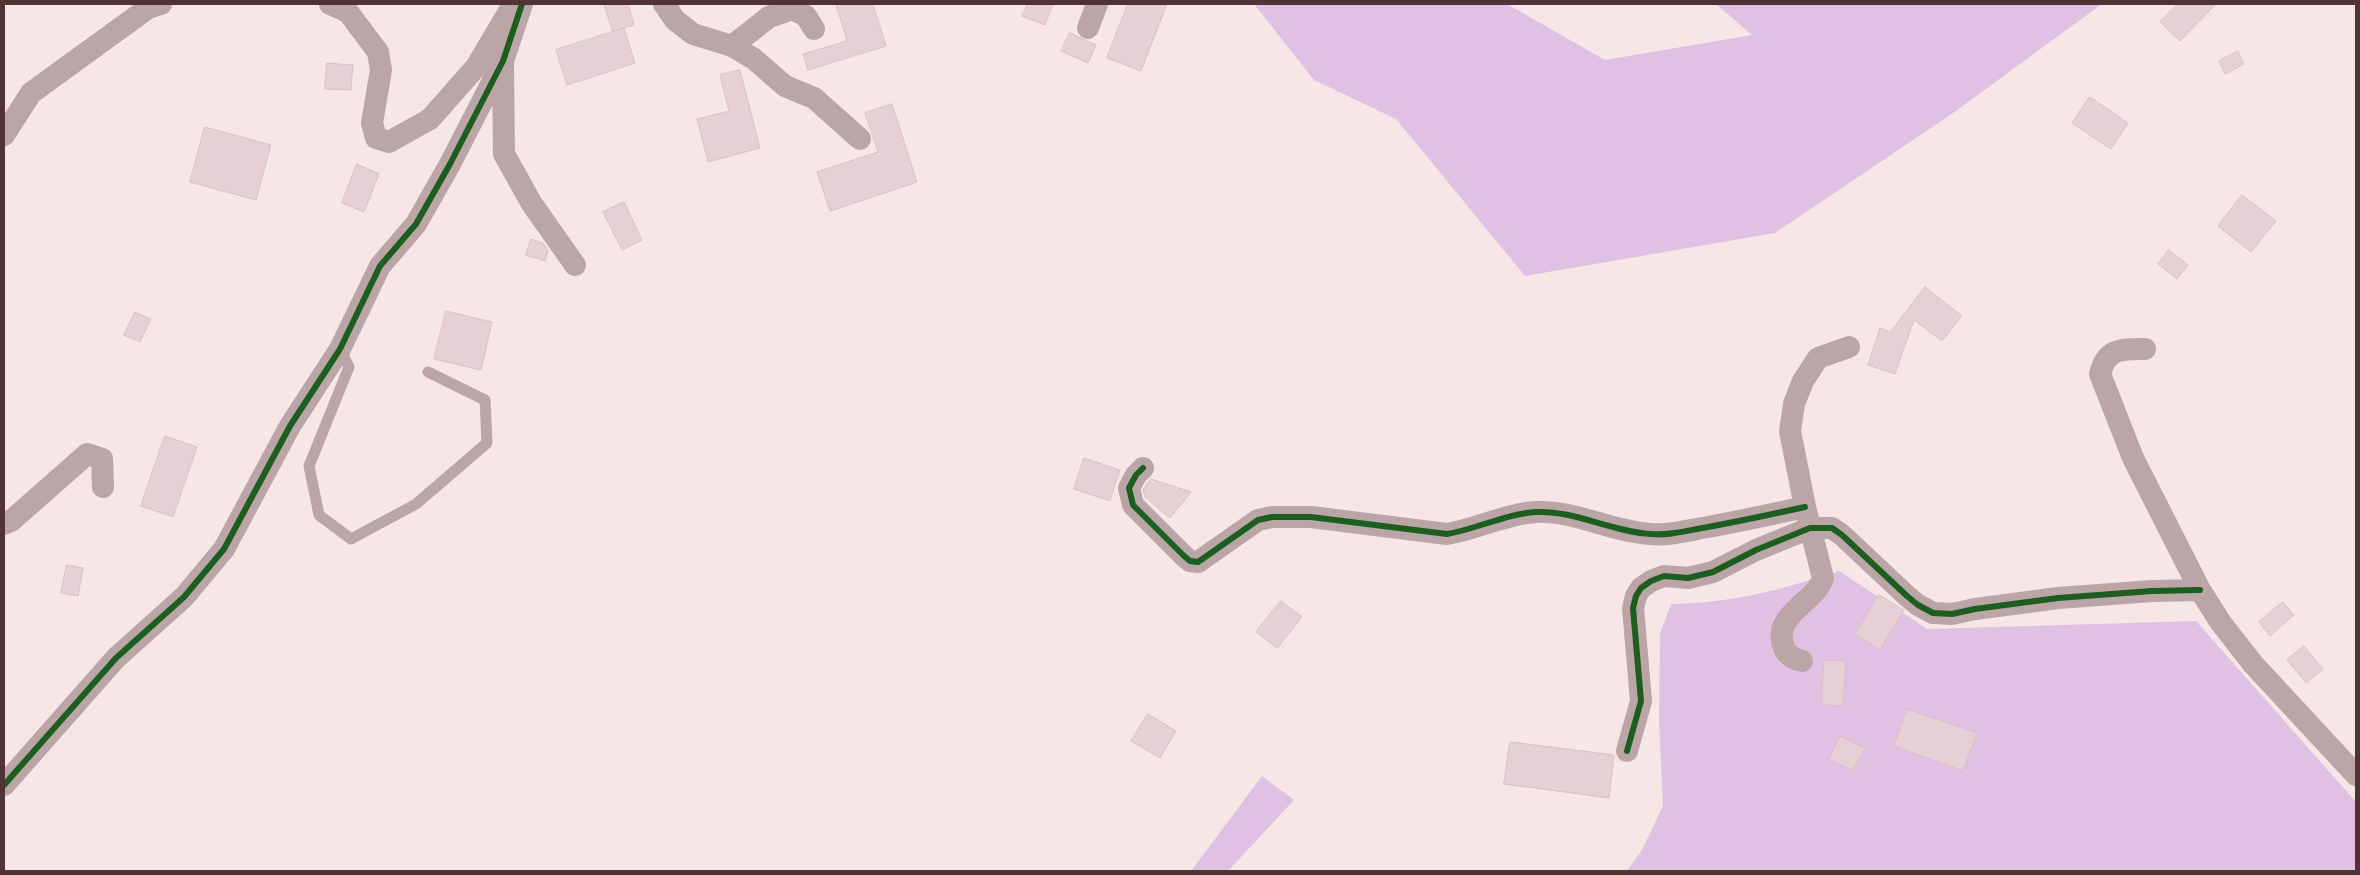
<!DOCTYPE html>
<html>
<head>
<meta charset="utf-8">
<style>
	body { margin:0 }
	#map { position:relative; width:2360px; height:875px; overflow:hidden; background:#f7e6e6; font-family:Ubuntu,sans-serif }
	canvas { display:block }
	.frame { position:absolute; inset:0; border:5px solid #513235; pointer-events:none }
</style>
</head>
<body>
<div id="map">
<canvas width="2360" height="875"></canvas>
<div class="frame"></div>
</div>
<script>
const context = document.querySelector('canvas').getContext('2d');
context.lineJoin = 'round';
function fill(path, color) {
  context.fillStyle = color;
  context.fill(path, 'evenodd');
}
function trace(path, color, width, dash) {
  context.strokeStyle = color;
  context.lineWidth = width;
  context.lineCap = dash ? 'butt' : 'round';
  context.setLineDash(dash || []);
  context.stroke(path);
}
fill(new Path2D(`
	M1254 4H1507L1605 60 1752 35 1716 4H2102L1953 113 1775 233 1525 276 1396 119 1314 80Z
	M1839 571 1927 629 2196 621 2356 802V871H1627L1642 850 1663 806 1659 720 1660 634 1671 604C1732 603 1781 590 1839 571Z
	M1262 776 1294 800 1228 871H1191Z`), '#dfc2e3');
const building = new Path2D(`
	M604 4H628L634 25 613 31Z
	M836 4H873L886 46 808 70 803 54 847 41Z
	M1028 4H1053L1045 25 1022 16Z
	M1128 4H1167L1141 71 1107 58Z
	M2178 4H2216L2180 41 2160 22Z
	M624 28 635 63 567 85 556 50Z
	M1070 33 1096 45 1088 63 1061 51Z
	M2238 51 2244 64 2225 74 2219 61Z
	M327 63 353 65 351 90 325 89Z
	M740 70 760 148 708 162 697 119 729 111 720 75Z
	M2090 97 2128 123 2111 149 2072 123Z
	M892 104 917 182 830 211 817 172 878 152 865 113Z
	M205 127 271 145 256 200 190 182Z
	M357 164 379 174 364 212 342 203Z
	M2242 195 2276 221 2251 252 2218 226Z
	M624 202 642 240 622 250 603 212Z
	M531 239 543 243 548 250 545 261 526 255Z
	M2169 250 2188 265 2177 279 2158 264Z
	M1925 287 1962 316 1942 341 1914 320 1895 374 1868 365 1880 328 1890 332Z
	M446 311 492 322 481 370 434 359Z
	M135 312 151 319 140 342 124 335Z
	M165 436 197 447 173 517 141 506Z
	M1084 458 1120 470 1110 501 1074 489Z
	M1151 479 1191 492 1170 518 1145 497 1143 490Z
	M67 565 83 568 78 596 61 593Z
	M1879 595 1904 610 1880 650 1855 634Z
	M1281 601 1302 617 1277 648 1256 632Z
	M2283 602 2294 615 2270 636 2259 622Z
	M2304 646 2323 669 2306 683 2287 660Z
	M1824 660 1846 661 1843 706 1822 705Z
	M1907 709 1977 733 1963 771 1894 746Z
	M1148 714 1176 731 1160 758 1131 741Z
	M1840 736 1865 748 1853 771 1829 759Z
	M1510 742 1614 755 1609 798 1504 784Z`);
fill(building, '#e6cfd5');
trace(building, '#d7c1c7', 1);
trace(new Path2D(`
	M340 349 349 367 309 466 319 515 351 539 416 504 487 443 485 400 428 372`), '#bca5a7', 11);
trace(new Path2D(`
	M330 4 348 12 378 52 381 70 372 123 376 138 389 142 430 119 476 67 511 8
	M664 4 675 20 693 34 732 46 754 59 785 86 814 98 860 139
	M1088 28 1097 4
	M732 46 769 17 792 9 806 16 814 29
	M503 64 504 154 532 204 575 265
	M4 135 31 93 148 8 161 4
	M2145 349C2122 349 2106 348 2100 374L2133 458 2200 590 2221 623 2253 664 2356 775
	M1143 468 1136 475 1129 488 1133 505 1184 556 1190 561 1198 562 1258 520 1272 517H1311L1447 534C1477 529 1505 514 1536 512 1574 510 1612 532 1651 534 1670 536 1689 530 1708 527 1740 521 1773 514 1805 507
	M4 524 11 521 87 454 102 459 103 487
	M1802 661C1792 658 1786 655 1783 645 1773 614 1816 602 1823 578L1805 507 1790 431 1794 404 1803 381 1818 358 1849 347
	M1627 751 1641 701 1633 608 1636 596 1641 588 1651 581 1664 576 1688 578 1713 572 1756 550 1810 528H1832L1842 535 1907 596 1918 605 1933 613 1952 614 1975 609 2058 598 2152 591 2200 590
	M4 785 116 658 184 597 224 549 290 426 340 349 380 266 416 224 450 164 503 61 522 4`), '#bca5a7', 22);
trace(new Path2D(`
	M1143 468 1136 475 1129 488 1133 505 1184 556 1190 561 1198 562 1258 520 1272 517H1311L1447 534C1477 529 1505 514 1536 512 1574 510 1612 532 1651 534 1670 536 1689 530 1708 527 1740 521 1773 514 1805 507
	M1627 751 1641 701 1633 608 1636 596 1641 588 1651 581 1664 576 1688 578 1713 572 1756 550 1810 528H1832L1842 535 1907 596 1918 605 1933 613 1952 614 1975 609 2058 598 2152 591 2200 590
	M4 785 116 658 184 597 224 549 290 426 340 349 380 266 416 224 450 164 503 61 522 4`), '#1b5e20', 6);
</script>
</body>
</html>
